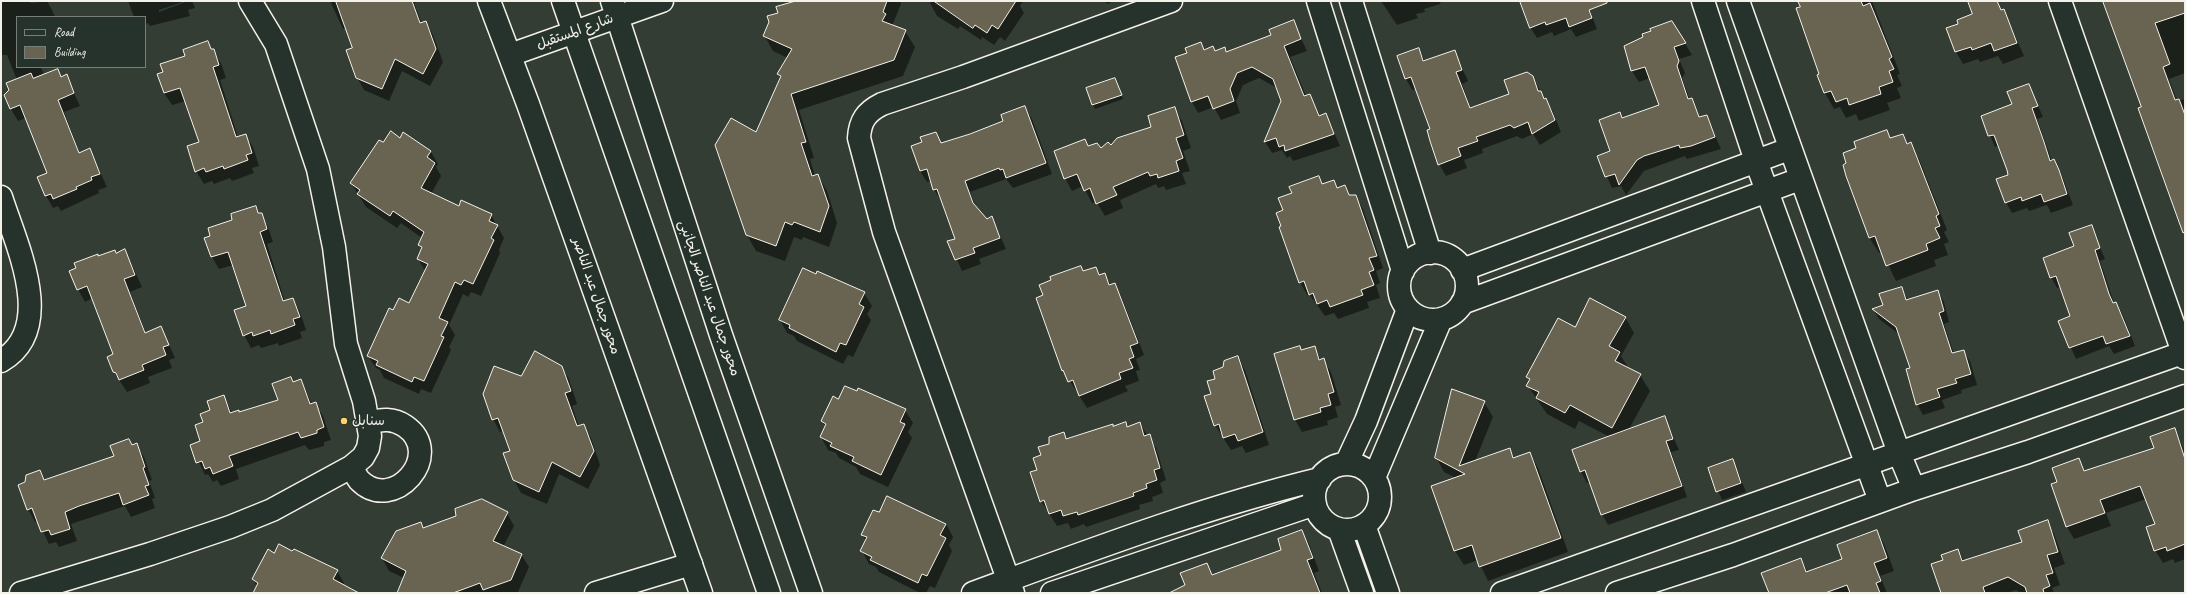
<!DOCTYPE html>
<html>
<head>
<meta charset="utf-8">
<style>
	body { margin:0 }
	#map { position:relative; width:2186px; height:594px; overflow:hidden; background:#333d34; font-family:Caveat,sans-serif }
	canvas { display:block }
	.frame { position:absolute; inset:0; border:2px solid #f4f1e8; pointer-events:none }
	.legend { position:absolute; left:16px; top:16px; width:130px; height:52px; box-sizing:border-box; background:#26332d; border:1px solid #787f78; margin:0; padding:5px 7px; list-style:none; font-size:12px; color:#f4f1e8 }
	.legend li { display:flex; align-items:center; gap:8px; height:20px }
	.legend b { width:20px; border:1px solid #787f78 }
</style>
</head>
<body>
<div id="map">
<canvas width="2186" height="594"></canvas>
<div class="frame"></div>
<ul class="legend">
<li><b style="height:5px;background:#26332d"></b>Road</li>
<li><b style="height:11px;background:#686451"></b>Building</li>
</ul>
</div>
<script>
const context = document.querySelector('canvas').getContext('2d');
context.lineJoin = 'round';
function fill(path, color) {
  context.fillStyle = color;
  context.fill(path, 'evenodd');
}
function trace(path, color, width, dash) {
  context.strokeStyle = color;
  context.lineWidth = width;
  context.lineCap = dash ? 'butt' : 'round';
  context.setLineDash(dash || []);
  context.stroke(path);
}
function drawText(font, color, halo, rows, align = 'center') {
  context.font = font + ' Caveat,"Playpen Sans Arabic",sans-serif';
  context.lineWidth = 3;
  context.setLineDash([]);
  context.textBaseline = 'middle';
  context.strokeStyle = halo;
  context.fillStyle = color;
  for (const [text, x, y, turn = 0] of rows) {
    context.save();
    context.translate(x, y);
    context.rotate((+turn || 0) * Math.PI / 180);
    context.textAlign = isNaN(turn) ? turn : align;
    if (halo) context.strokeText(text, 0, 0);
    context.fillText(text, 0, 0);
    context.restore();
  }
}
fill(new Path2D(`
	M1 1H30L31 3 47 1 52 10 55 17H17V67H41L44 75 57 70 62 77 66 76 80 106 64 112 80 154 90 150 107 187 98 190 99 193 61 211 58 206 53 208 46 196 48 174 26 118 18 121 11 109 17 80 7 55H2L1 53Z
	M128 1H186L159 10V12L188 1H192L195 8 188 10 190 16 150 26 148 23 145 24V17H134Z
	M330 1H420L414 3 422 24 426 22 433 35 443 62 430 86 402 71 389 101 364 90 357 77 353 49 346 28 343 29Z
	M800 1H900L901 4 892 26 905 31 915 47 903 76 799 110 814 158 810 159 815 176 818 175 827 191 837 223 829 247 803 237 802 240 794 237 785 261 756 251 747 235 757 133 781 79 778 74 788 58 773 51 764 35 779 14Z
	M931 1H1023L1020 6 1024 13 1005 41 1000 37 994 45 982 37 981 40 960 26 958 29 937 16 930 3Z
	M1102 1H1111L1109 4Z
	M1381 1H1441L1440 4 1424 9 1425 12 1416 14 1418 18 1397 25Z
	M1529 1H1586L1597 29 1576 37 1571 29 1554 36 1552 32 1537 38 1530 27Z
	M1799 1H1872L1900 74 1897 75 1902 86 1897 88 1901 98 1887 103 1890 110 1859 121 1856 114 1846 118 1840 107 1834 109 1825 93Z
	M2104 1H2185V73L2169 79 2177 101 2185 99V234L2139 109 2142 108Z
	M2004 10 2024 56 2003 64 1998 56 1980 62 1978 59 1963 64 1956 52 1948 29Z
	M1293 21 1307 51 1290 57 1306 96 1310 95 1320 117 1326 114 1340 146 1293 161 1290 156 1287 158 1282 150 1272 153 1265 142 1282 101 1277 88 1259 78 1243 85 1236 101 1240 113 1221 120 1214 107 1198 113 1192 102 1188 54 1201 43 1205 50 1215 52 1224 49 1227 53 1272 35Z
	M1672 22 1692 55 1679 59 1685 73 1682 78 1690 100 1700 118 1706 116 1721 149 1687 159 1685 156 1644 171 1626 195 1621 186 1612 188 1598 156 1611 152 1622 119 1660 105 1650 78 1639 82 1632 71 1625 47Z
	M208 43 221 63 226 78 220 80 238 137 245 135 253 147 259 166 252 168 254 173 232 181 230 178 214 184 212 181 204 184 196 171 200 143 186 101 172 105 164 93V73Z
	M1418 49 1425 61 1454 51 1468 81 1462 84 1471 108 1510 94 1532 77 1552 110 1561 132 1540 145 1533 134 1522 139 1517 136 1482 149 1483 153 1464 160 1467 168 1446 176 1439 164 1431 129 1416 89 1412 90 1406 79Z
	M1115 79 1123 99 1095 109 1093 105Z
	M2029 85 2043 117 2037 119 2052 161 2060 171 2073 205 2051 213 2047 205 2029 211 2027 208 2012 213 2006 202 2009 175 1999 145 1995 147 1982 116 2013 105Z
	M1025 107 1032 119 1052 174 1013 188 1006 179 970 192 976 208 987 220 992 218 1006 249 979 259 981 264 962 271 949 242 956 239 942 201 934 190 931 181 927 182 920 171 923 143 936 133 942 144 1004 121Z
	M1174 109 1182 121 1191 148 1183 151 1190 171 1182 173 1186 184 1166 190 1164 186 1158 188 1156 184 1120 200 1123 208 1105 216 1096 201 1092 203 1083 186 1072 191 1065 178 1085 140 1089 147 1100 149 1111 147 1152 127Z
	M1886 131 1891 139 1902 135 1919 159 1947 230 1944 232 1949 242 1944 244 1948 255 1934 260 1936 266 1896 281 1882 252 1879 253 1869 237 1848 164 1858 149Z
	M400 139 431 152 438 164 436 167 441 176 431 194 459 207 491 215 504 238 499 250 500 253 481 296 471 292 468 297 463 294 449 325 455 335 449 347 451 350 431 393 421 389 419 394 384 378 380 370 376 368 368 356 394 312 409 304 426 272 418 259 422 250 419 245 422 238 401 223 397 228 366 207 351 183 383 144Z
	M1318 177 1323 185 1334 181 1338 188 1344 186 1350 196H1355L1363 209 1383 268 1376 271 1380 283 1376 285 1380 298 1367 302 1369 308 1338 319 1334 313 1325 316 1309 294 1307 295 1300 282 1283 227 1284 211 1293 194Z
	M255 207 268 227 273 242 267 244 285 302 293 299 300 312 306 330 300 332 302 338 279 346 278 343 261 348 259 345 251 348 244 335 247 306 233 265 219 269 212 257 234 220Z
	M2091 227 2105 259 2100 261 2114 303H2115L2122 313 2135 346 2114 354 2109 346 2076 359 2059 321 2071 317 2061 287 2057 288 2051 277Z
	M125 250 142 287 130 292 146 333 161 327 175 358 169 360 172 368 148 377 150 383 127 392 114 372 115 355 93 298 85 302 78 289 98 257Z
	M1095 268 1100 276 1104 274 1111 285 1114 284 1121 296 1144 355 1136 359 1140 370 1136 371 1139 381 1125 386 1128 391 1087 408 1063 370 1083 272Z
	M1901 288 1908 300 1937 291 1944 302 1949 322 1944 324 1954 354 1963 351 1970 361 1977 385 1961 390 1962 393 1942 400 1945 408 1923 415 1917 404 1911 369 1900 335 1879 319 1873 309 1884 305Z
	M864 293 872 306 867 314 871 320 853 357 848 355 843 364 797 341 794 336 787 333 780 320Z
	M1625 317 1634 333 1621 356 1629 369 1640 375 1650 391 1628 431 1665 418 1679 450 1671 452 1687 497 1608 525 1602 514 1590 482 1587 483 1581 472 1573 450 1610 437 1579 421 1575 429 1547 414 1528 386 1530 381 1527 377 1575 328Z
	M1300 348 1302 351 1314 348 1321 360 1323 359 1331 372 1341 405 1335 407 1338 417 1327 421 1328 425 1302 432 1295 420Z
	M1238 358 1245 370 1269 445 1246 453 1242 446 1231 450 1215 425 1212 394 1224 368Z
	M561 366 569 379 577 404 572 406 579 427 583 425 591 438 600 465 588 489 559 474 547 504 521 493 514 480 511 451 503 431 500 432 493 419 521 377Z
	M291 378 294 383 301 381 312 404 315 403 323 416 331 440 324 442V446L309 450 305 445 236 469 239 479 221 486 217 480 213 482 208 474 205 475 191 445 202 442 204 423 223 396 232 413H239L279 401Z
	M839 400 905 410 913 423 908 432 912 438 888 487 860 474 856 467 839 458 836 453 828 450 821 437 826 427 822 421Z
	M1484 402 1493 417 1475 461 1509 449 1515 458 1530 453 1538 468 1568 552 1488 581 1478 560 1464 565 1455 551 1433 487 1456 478 1444 472 1436 457Z
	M1125 424 1127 427 1140 424 1156 448 1166 480 1160 483 1163 493 1152 497 1153 501 1139 505 1140 509 1086 527 1084 524 1071 529 1068 523 1057 526 1041 501 1038 471 1042 456 1050 444 1063 433 1067 440Z
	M2175 430 2185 452V559L2175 563 2173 559 2163 563 2155 550 2156 525 2146 499 2106 513 2111 526 2074 539 2067 527 2058 482 2079 460 2085 471 2155 449Z
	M136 445 144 457 152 480 149 481 155 498 152 499 155 508 131 517 125 506 71 524 77 541 59 547 56 542 49 544 38 521 35 522 28 509 26 483 40 471 45 480 115 457ZM37 507 28 510V508Z
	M1733 460 1746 492 1722 500 1709 469Z
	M507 513 514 526 503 547 521 554 529 567 518 592 399 593 404 578 389 571 382 558 421 523 424 529Z
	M2047 521 2054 534 2065 564 2054 568 2060 585 2052 588 2054 593H2021L2016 590 2007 593H1943L1944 561 1958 550 1964 561 2023 542Z
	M946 524 953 537 949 545 952 551 935 588 930 586 926 593H920L879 572 876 567 869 564 862 551 866 541 862 535Z
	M1302 531 1309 544 1319 571 1314 573 1322 593H1189L1207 564 1213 575 1283 550Z
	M1877 532 1884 544 1894 571 1880 576 1887 593H1770L1801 559 1808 572 1843 559Z
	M337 571 344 583 341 589 343 593H255L257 587 253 579Z`), '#0007');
const building = new Path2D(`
	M336 1H412L420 23 426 21 436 49 423 74 395 59 382 89 356 78 346 50 352 48Z
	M796 1H887L883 12 886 14 882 21 906 30 894 60 791 94 806 142 801 143 812 176 818 174 829 206 820 232 794 222 792 225 785 222 776 246 746 235 715 145 731 118 756 132 781 76 777 74 792 49 763 36 769 22 767 16 778 13 776 7Z
	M934 1H1016L998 29 992 25 987 33 975 25 973 28Z
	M1520 1H1607V3L1589 10 1592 18 1569 27 1566 18 1546 25 1545 22 1530 28Z
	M1798 1H1861L1863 6 1870 3 1892 57 1889 59 1894 69 1889 71 1893 82 1879 87 1881 94 1849 105 1847 98 1836 102 1831 91 1824 93 1817 75 1819 74 1796 8 1800 7Z
	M1968 1H1997L2001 10 2004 9 2017 43 1994 51 1991 43 1972 50 1971 47 1955 52 1946 28 1958 24 1957 20 1972 14Z
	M2103 1H2185V13L2155 23 2170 64 2163 67 2175 100 2179 99 2185 115V232L2183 233 2138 108 2141 107Z
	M1294 20 1301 39 1284 46 1304 96 1310 94 1319 116 1326 113 1334 134 1285 151 1284 145 1279 147 1276 138 1264 142 1281 101 1273 79 1252 67 1237 73 1230 89 1234 101 1213 109 1208 96 1191 102 1175 57 1187 53 1185 48 1201 42 1204 50 1213 46 1215 51 1225 47 1226 52 1271 35 1269 30Z
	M1672 21 1686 43 1674 47 1679 61 1677 66 1688 99 1692 98 1699 117 1707 115 1715 137 1691 146 1680 148 1679 145 1644 156 1637 160 1619 185 1615 174 1605 177 1597 156 1610 151 1599 120 1620 112 1622 118 1659 105 1645 67 1631 71 1624 46 1643 37 1642 34 1651 31 1650 29Z
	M208 41 211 49H214L219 65 213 67 236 137 246 134 252 153 246 155 248 160 224 169 223 166 206 172 204 168 195 172 187 146 199 142 180 88 164 93 157 74 163 72 160 64 185 56 183 50Z
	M1419 48 1423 61 1455 50 1462 70 1456 72 1470 108 1509 94 1504 80 1527 72 1533 76 1538 91H1541L1544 99 1546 98 1555 120 1532 134 1528 122 1514 128 1510 125 1476 137 1478 141 1458 148 1461 156 1438 165 1430 141 1427 130 1430 129 1423 110 1411 77 1405 79 1397 56Z
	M58 69 61 77 67 74 74 93 58 100 79 153 90 148 100 174 91 177 92 180 76 187 77 189 53 199 51 194 45 196 37 177 47 173 20 105 10 109 4 95 9 90 6 83 31 73 33 78Z
	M1115 78 1122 95 1092 105 1086 88Z
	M2029 84 2038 106 2032 108 2044 142 2050 161 2054 159 2059 170 2067 194 2044 202 2041 194 2022 201 2021 197 2005 203 1996 179 2008 175 2007 170 1994 135 1988 136 1981 116 2012 104 2007 92Z
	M1025 106 1046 163 1006 178 1003 169 1000 170 999 168 965 181 973 203 987 219 992 216 1000 238 973 248 975 253 955 260 947 241 955 239 937 189 933 190 927 169 920 171 911 146 922 142 920 137 936 132 941 143 970 134 1003 121 1001 115Z
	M1175 107 1184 135 1176 138 1183 158 1176 161 1179 171 1158 178 1157 174 1150 176 1148 172 1113 187 1117 195 1096 204 1090 188 1084 191 1077 174 1064 179 1054 151 1085 139 1088 146 1097 143 1101 148 1108 142 1111 145 1117 138 1151 127 1148 116Z
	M1887 130 1890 138 1903 134 1907 144 1911 142 1939 214 1936 216 1940 226 1935 228 1940 238 1926 244 1928 250 1886 266 1875 236 1869 238 1846 176 1843 165 1846 163 1843 153 1856 148 1854 142Z
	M391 131 400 138 403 132 431 151 427 157 435 163 421 188 459 206 461 200 492 214 489 221 498 225 491 238 494 240 473 284 464 280 461 285 455 282 439 318 448 322 441 336 444 337 424 381 414 377 412 382 376 365 378 361 367 356 389 308 393 310 399 298 409 303 428 264 417 259 422 247 418 245 424 232 393 211 390 216 357 194 360 190 350 183 379 140 383 142Z
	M1319 176 1322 184 1334 180 1337 188 1345 185 1349 195H1356L1377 256 1369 258 1374 270 1369 272 1374 285 1361 290 1363 295 1330 307 1327 300 1317 304 1313 293 1309 295 1304 281 1299 283 1279 227 1281 226 1276 213 1283 210 1278 198 1292 193 1289 187Z
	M256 206 258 213H262L267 229 260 232 283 301 293 298 300 317 293 319 295 325 271 334 270 330 253 336 252 332 243 336 234 310 246 306 228 252 211 257 204 238 210 236 208 228 232 220 231 214Z
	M2092 225 2100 248 2095 250 2109 294 2113 303 2116 302 2130 336 2106 344 2103 336 2069 348 2058 321 2070 316 2056 276 2050 278 2043 258 2074 246 2069 233Z
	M125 249 135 275 124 279 145 333 161 326 169 345 163 347 166 355 142 365 144 370 119 380 116 373 113 372 107 357 113 354 87 286 77 290 69 271 76 268 74 263 98 254V256L115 250 116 253Z
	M1081 266 1083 271 1096 267 1099 275 1105 273 1109 285 1115 283 1138 343 1130 346 1134 357 1129 359 1133 368 1119 373 1121 379 1079 396 1073 380 1068 382 1063 370 1062 371 1036 298 1043 295 1039 285 1051 280 1050 277Z
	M803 268 816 274 817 271 865 292 859 304 864 307 846 345 840 343 836 352 789 328 790 325 779 320Z
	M1902 287 1906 300 1938 290 1944 311 1939 313 1952 353 1964 350 1971 374 1955 379 1957 383 1937 389 1940 397 1916 405 1906 369 1910 368 1896 327 1872 309 1883 305 1879 294Z
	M1590 298 1626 317 1609 346 1620 352 1615 361 1641 374 1612 428 1570 405 1565 413 1536 398 1539 392 1526 386 1530 379 1526 377 1558 318 1575 327Z
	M1300 346 1301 350 1315 346 1319 360 1324 358 1334 392 1328 394 1331 405 1320 408 1321 412 1294 420 1274 354Z
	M535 351 562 366 571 391 565 393 577 426 584 424 594 451 580 477 552 462 539 492 513 480 503 453 510 451 498 418 492 420 483 394 494 366 521 376Z
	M1238 356 1263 432 1238 441 1235 434 1223 438 1219 424 1214 426 1204 396 1211 394 1207 381 1215 379 1213 371 1223 367 1224 361Z
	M291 377 293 382 301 379 310 404 316 402 324 427 317 430V433L301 438 298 432 229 456 233 466 213 474 210 467 205 469 202 461 196 463 190 445 200 441 195 425 203 422 200 414 210 410 207 401 224 395 230 413 239 410V412L278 400 272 384Z
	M845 386 857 391 858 388 906 409 900 422 905 424 881 475 852 461 854 457 830 446 832 443 820 437 826 424 821 421 833 396 838 399Z
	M1452 389 1485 401 1459 466 1510 448 1513 458 1530 452 1561 538 1479 567 1472 545 1454 551 1431 486 1465 474 1435 458Z
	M1665 416 1673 439 1666 441 1682 486 1601 515 1585 470 1580 472 1572 450Z
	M1126 422 1127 427 1140 422 1144 436 1150 434 1160 468 1154 470 1157 480 1146 484 1147 488 1133 493 1134 496 1078 515 1077 512 1063 516 1061 510 1049 514 1044 500 1040 502 1030 472 1037 470 1033 458 1041 455 1038 447 1049 444V437L1064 432 1066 439 1113 424V426Z
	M2175 428 2185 459V544L2167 551 2166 547 2154 551 2146 527 2155 524 2140 486 2100 500 2105 513 2066 527 2051 484 2057 482 2052 468 2079 458 2084 471 2154 448 2150 437Z
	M129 439 132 445 137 443 145 467 143 468 149 485 145 486 149 495 123 505 119 493 79 506 65 512 70 529 51 535 49 530 41 532 32 508 27 510 18 485 25 482 26 475 40 470 44 480 114 456 110 446Z
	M1733 459 1741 483 1716 492 1708 468Z
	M887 496 946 524 940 535 946 538 927 576 922 574 918 583 870 560 872 557 860 551 867 537 861 535 873 510 879 512Z
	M482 499 508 512 493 541 522 554 511 580 483 590 480 583 453 593H397L406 571 381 558 396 531 421 522 423 528 456 516 455 509Z
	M2048 520 2058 552 2047 555 2053 573 2046 575 2050 586 2043 589 2044 593H2027L2025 587 2008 577 1983 587 1985 593H1941L1931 564 1943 560 1941 555 1958 549 1962 561 1990 552 2022 542 2018 531Z
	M1302 530 1313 558 1307 560 1320 593H1169L1185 585 1180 573 1207 563 1212 575 1231 568 1281 550 1278 539Z
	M1877 530 1887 558 1874 563 1881 581 1876 583 1880 593H1850L1847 585 1825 593H1769L1761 573 1801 558 1806 572 1842 559 1837 545Z
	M279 544 292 551 294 549 338 570 333 579 359 593H253L258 583 252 579 268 549 274 553Z`);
fill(building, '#686451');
trace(building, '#f4f1e8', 1);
const minor = new Path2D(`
	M1318 1 1403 271
	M1351 1 1430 253
	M1703 1 1756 161 1880 501
	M1738 1 1899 453 1914 489
	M2060 1 2185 358
	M1 197C15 242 58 328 1 361
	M1399 286a34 34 0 1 1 68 0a34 34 0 1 1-68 0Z
	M1462 270 1789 149
	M1462 303 1800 179
	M1346 464 1366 421 1408 309
	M1314 497a33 33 0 1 1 66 0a33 33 0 1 1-66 0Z
	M351 467C354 471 356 476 359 480 393 515 446 454 405 426 393 418 382 419 368 423
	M1374 478 1441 319
	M1364 525 1388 593
	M1339 529 1362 593
	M21 593 150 554 230 527 272 510 351 467 363 457 368 448 370 436 364 401 346 344 334 247 318 169 276 44 250 1
	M596 593 691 564
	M973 593C1088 551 1201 508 1320 479
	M1013 593 884 232 859 138C860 121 866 112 882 104L963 77 1171 1
	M1052 593 1315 504
	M1502 593 2185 352
	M1617 593 1733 555 1914 489 2028 452 2185 396`);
const tertiary = new Path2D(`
	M612 1 721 335 811 593
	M510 55 662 1`);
const secondary = new Path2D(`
	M489 1 528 104 701 593
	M563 1 769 593`);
trace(minor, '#f4f1e8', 25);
trace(tertiary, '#f4f1e8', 25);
trace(secondary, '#f4f1e8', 25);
trace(minor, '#26332d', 22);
trace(tertiary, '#26332d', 22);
trace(secondary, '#26332d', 22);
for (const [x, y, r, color] of [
	[344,421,4,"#ffd166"]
]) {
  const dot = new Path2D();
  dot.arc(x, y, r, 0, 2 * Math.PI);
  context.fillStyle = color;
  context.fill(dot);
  trace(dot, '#26332d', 1.5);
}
drawText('14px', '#f4f1e8', '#26332d', [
	["شارع المستقبل",575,32,-20],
	["محور جمال عبد الناصر",596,296,71],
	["محور جمال عبد الناصر الجانبى",709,298,71]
]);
drawText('14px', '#f4f1e8', '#26332d', [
	["سنابل",352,421]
], 'left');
</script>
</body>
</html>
